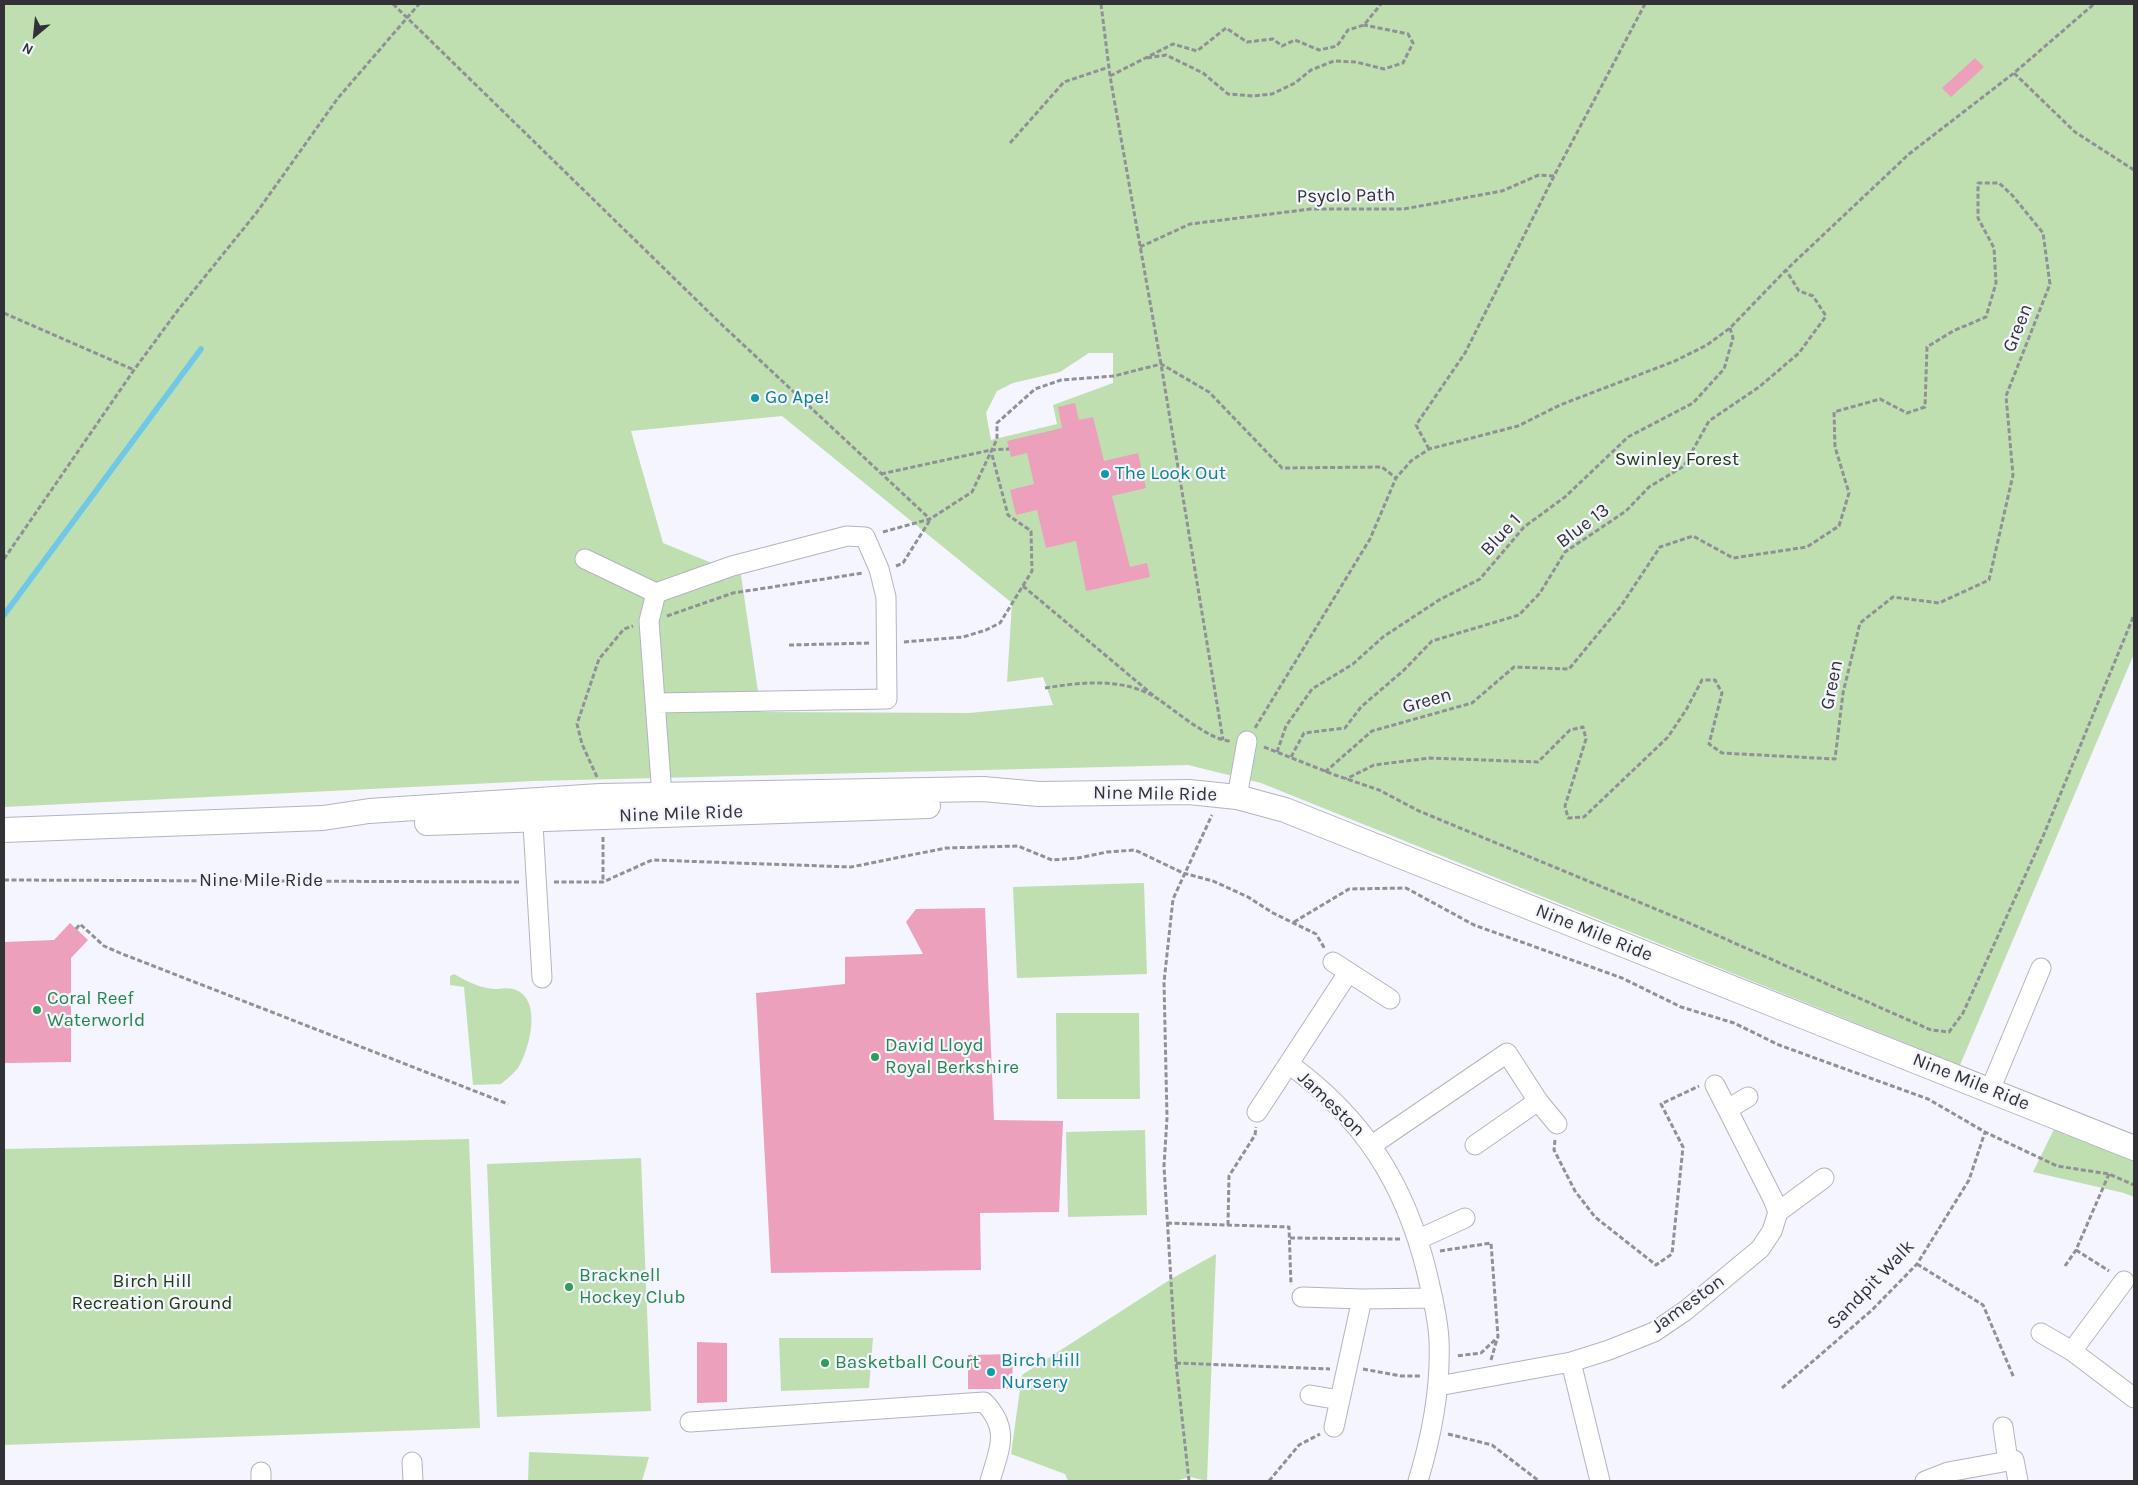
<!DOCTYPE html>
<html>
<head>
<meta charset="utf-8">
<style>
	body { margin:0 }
	#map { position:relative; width:2138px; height:1485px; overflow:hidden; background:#f4f5fe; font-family:Karla,sans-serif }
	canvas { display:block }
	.frame { position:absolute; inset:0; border:5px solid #313136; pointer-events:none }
	.north { position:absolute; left:10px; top:10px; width:50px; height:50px; -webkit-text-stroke:4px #f4f5fe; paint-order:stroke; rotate:208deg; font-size:14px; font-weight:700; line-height:20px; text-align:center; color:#313136 }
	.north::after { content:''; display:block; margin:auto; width:18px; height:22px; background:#313136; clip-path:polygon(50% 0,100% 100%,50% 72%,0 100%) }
</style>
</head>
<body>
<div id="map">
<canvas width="2138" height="1485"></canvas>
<div class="frame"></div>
<div class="north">N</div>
</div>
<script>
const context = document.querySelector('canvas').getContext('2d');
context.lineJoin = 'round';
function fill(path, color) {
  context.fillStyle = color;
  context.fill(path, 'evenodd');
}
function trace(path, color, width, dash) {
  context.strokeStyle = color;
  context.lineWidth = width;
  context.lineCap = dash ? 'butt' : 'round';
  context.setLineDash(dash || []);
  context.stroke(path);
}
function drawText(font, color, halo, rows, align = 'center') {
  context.font = font + ' Karla,sans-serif';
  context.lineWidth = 4.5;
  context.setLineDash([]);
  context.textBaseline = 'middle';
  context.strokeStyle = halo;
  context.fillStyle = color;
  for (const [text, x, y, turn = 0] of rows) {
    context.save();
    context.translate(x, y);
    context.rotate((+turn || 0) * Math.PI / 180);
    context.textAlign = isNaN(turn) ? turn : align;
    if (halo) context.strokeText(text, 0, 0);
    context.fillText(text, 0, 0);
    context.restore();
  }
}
fill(new Path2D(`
	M4 4H2134V654L1960 1065 1261 783 1188 765 534 781 4 807ZM1089 353H1113V383L1053 405 1057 424 991 440 986 413 997 391 1013 383 1060 372ZM782 416 1012 603 1007 682 1043 677 1053 705 969 713 761 712 741 575 663 543 631 431Z
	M1144 883 1147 974 1017 978 1013 887Z
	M454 974C466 981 480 988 494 989 504 989 510 986 520 992 541 1006 529 1050 518 1068 513 1074 507 1079 501 1084L473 1085 464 987 450 985V976Z
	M1056 1013H1139L1140 1099H1057Z
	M2057 1123 2134 1154V1197L2124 1193 2033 1172Z
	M1145 1130 1147 1215 1068 1217 1066 1132Z
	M469 1139 480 1428 4 1445V1149Z
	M641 1158 651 1411 497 1417 487 1164Z
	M1216 1254 1207 1481 1190 1477 1175 1481H1068L1065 1474 1011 1454 1022 1375 1171 1279Z
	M779 1338H873L869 1388 781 1391Z
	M529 1452 649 1457 642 1481H528Z`), '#bfdfb1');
trace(new Path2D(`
	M4 615 201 349`), '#6fc8e7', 5.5);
fill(new Path2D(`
	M1975 58 1984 67 1951 97 1942 88Z
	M1075 403 1079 420 1093 417 1104 461 1138 453 1146 488 1112 496 1130 567 1147 563 1150 577 1086 591 1076 541 1046 548 1037 510 1016 515 1010 490 1034 484 1027 453 1011 457 1007 441 1062 428 1058 407Z
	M985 908 994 1120 1063 1121 1059 1212 980 1213 981 1270 771 1273 756 993 845 984V957L923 954 906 922 916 909Z
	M70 923 88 940 71 958V1062L4 1063V942L54 940Z
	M697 1342 727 1343V1402L697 1403Z
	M1013 1354 1012 1389H968V1355Z`), '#eca0bb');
const minor = new Path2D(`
	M585 559 656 593
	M655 703 887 699 886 597 879 569 865 537 847 536 732 566 656 593 649 621 663 809
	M1237 797 1247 741
	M532 807 542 978
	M1333 962 1390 999
	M1289 1064C1363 1118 1405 1183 1427 1273 1432 1295 1438 1317 1439 1340 1441 1388 1432 1435 1418 1481
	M1990 1090 2041 968
	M1728 1109 1748 1097
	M1257 1112 1348 973
	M1372 1145 1507 1053 1538 1101 1557 1124
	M1475 1145 1538 1101
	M1778 1212 1824 1178
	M1419 1239 1465 1218
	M1302 1297 1362 1299 1433 1298
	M2041 1333 2072 1351 2134 1398
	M2072 1351 2124 1281
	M1571 1362 1600 1481
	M1438 1386 1571 1362 1609 1350 1654 1332 1685 1311 1760 1249 1772 1231 1778 1212 1773 1199 1715 1085
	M1310 1395 1340 1400
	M690 1422 984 1402C1011 1430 999 1449 990 1481
	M1334 1427 1362 1299
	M2003 1427 2008 1461
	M412 1462 413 1481
	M261 1481V1472
	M1925 1481 1948 1472 2014 1460 2018 1481`);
const major = new Path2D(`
	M427 823 928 806
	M4 830 323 818 369 811 600 796 983 789 1039 794 1189 792 1237 797 1285 810 2134 1148`);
trace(minor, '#b3b4bf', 21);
trace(major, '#b3b4bf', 26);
trace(new Path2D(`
	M393 4 720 323 930 519
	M1101 4 1110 76 1161 364 1223 740
	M1147 58 1166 55 1203 73 1228 94 1253 96 1272 94 1295 83 1311 70 1334 61 1356 62 1384 69 1403 63 1413 43 1408 34 1364 25
	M2014 73 2075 132 2134 170
	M1110 76 1173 44 1197 51 1226 28 1247 42 1273 39 1282 46 1295 40 1319 50 1337 46 1348 30 1364 25 1381 4
	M1010 143 1064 82 1109 67
	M1140 247 1190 224 1311 209H1404L1502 191 1539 175 1554 176
	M4 313 134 370
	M1429 449 1416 425 1465 353 1554 176 1645 4
	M881 474 991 450 1009 449
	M883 532 930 519 972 492 997 439V423L1035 389 1061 380 1114 376 1161 364 1209 392 1282 468 1382 467 1396 478
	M4 559 134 370 178 310 257 212 338 98 419 4
	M896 566 903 563 930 520
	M1023 586 1154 696
	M667 616 733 593 863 573
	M904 642 963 637 986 630 1000 623 1032 571 1031 531 1008 515 991 451
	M789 645 871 643
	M1045 688C1083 682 1124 677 1158 699 1176 711 1210 741 1231 741
	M1255 728 1370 539 1396 478 1411 461 1429 449 1518 426 1560 405 1675 361 1707 345 1730 328 1786 270 1909 154 2014 73 2094 4
	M1264 747 1335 775 1379 790 1419 811 1687 922 1931 1030 1949 1032 1963 1013 2044 834 2134 615
	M1277 752 1286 726 1312 689 1353 664 1383 637 1439 600 1480 579 1524 527 1565 497 1628 437 1693 403 1724 369 1733 338 1730 328
	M1291 757 1304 733 1345 728 1361 707 1404 670 1432 641 1519 615 1540 593 1565 552 1626 511 1649 487 1684 466 1709 421 1759 387 1799 353 1826 316 1813 296 1799 291 1786 270
	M1325 772 1372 731 1472 703 1514 667 1569 669 1621 606 1660 547 1693 536 1733 558 1807 547 1839 526 1849 493 1835 447 1834 412 1880 399 1907 413 1925 407 1927 347 1953 331 1986 317 1996 283 1994 248 1978 218V183H1999L2012 195 2043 233 2050 284 2006 396 2013 475 1989 580 1939 603 1893 597 1860 623 1843 693 1835 759 1722 753 1709 744 1722 693 1715 680H1702L1686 710 1668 737 1584 817 1568 818 1565 806 1586 739 1583 727 1570 730 1538 762 1430 758 1374 765 1346 779
	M597 777 582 744 577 724 599 659 624 629 633 626
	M603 837V882
	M4 880 520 882
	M554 882H603L652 860 851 867 946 848 1018 846 1052 860 1078 858 1107 852 1135 850 1183 873 1213 881 1248 897 1273 913 1316 934 1325 949
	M1294 922 1349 889 1406 888 1474 925 1622 978 1681 1007 1734 1023 1779 1045 1928 1099 1985 1132 2057 1166 2109 1174 2134 1185
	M76 929 80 924 104 946 120 953 508 1104
	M1555 1140 1554 1150 1575 1191 1595 1217 1656 1265 1672 1254 1683 1147 1661 1104 1699 1086
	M1167 1223 1289 1227 1291 1285
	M1228 1225 1229 1176 1255 1135 1256 1127
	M1290 1238 1400 1239
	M2076 1250 2109 1271
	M1440 1251 1491 1243 1498 1337 1481 1353 1456 1356
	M1917 1264 1983 1305 2014 1378
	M2065 1266 2076 1250 2109 1174
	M1491 1360 1497 1339
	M1176 1363 1330 1369
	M1363 1369 1401 1376H1421
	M1782 1388 1872 1310 1917 1264 1969 1180 1985 1132
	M1448 1434 1492 1445 1539 1481
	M1189 1481 1176 1363 1164 1166 1167 1118 1164 982 1173 899 1212 815
	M1269 1481 1299 1445 1320 1434`), '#909197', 3, [5, 2.5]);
trace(minor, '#fff', 19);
trace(major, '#fff', 24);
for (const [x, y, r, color] of [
	[755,398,5,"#0f9aa8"],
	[1105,474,5,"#0f9aa8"],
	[37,1010,5,"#2e9e5b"],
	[875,1057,5,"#2e9e5b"],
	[569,1287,5,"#2e9e5b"],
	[825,1363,5,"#2e9e5b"],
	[991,1372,5,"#0f9aa8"]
]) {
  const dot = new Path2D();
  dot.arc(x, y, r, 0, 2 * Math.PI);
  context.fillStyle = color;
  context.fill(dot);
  trace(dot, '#f4f5fe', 2);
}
drawText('19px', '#313136', '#f4f5fe', [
	["Psyclo Path",1346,196,-1],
	["Green",2018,328,-68],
	["Blue 13",1583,526,-37],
	["Blue 1",1501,535,-47],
	["Green",1832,685,-79],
	["Green",1427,701,-16],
	["Nine Mile Ride",1155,794,1],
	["Nine Mile Ride",681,814,-2],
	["Nine Mile Ride",261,881],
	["Nine Mile Ride",1594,933,22],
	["Nine Mile Ride",1971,1082,22],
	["Jameston",1331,1104,44],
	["Sandpit Walk",1871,1285,-46],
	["Jameston",1688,1304,-36]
]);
drawText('19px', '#0d838f', '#f4f5fe', [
	["Go Ape!",765,398],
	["The Look Out",1115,474],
	["Birch Hill",1001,1361],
	["Nursery",1001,1383]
], 'left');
drawText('19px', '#203b11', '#f4f5fe', [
	["Swinley Forest",1677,460],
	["Birch Hill",152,1282],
	["Recreation Ground",152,1304]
]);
drawText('19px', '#27864d', '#f4f5fe', [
	["Coral Reef",47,999],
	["Waterworld",47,1021],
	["David Lloyd",885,1046],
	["Royal Berkshire",885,1068],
	["Bracknell",579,1276],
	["Hockey Club",579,1298],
	["Basketball Court",835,1363]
], 'left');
</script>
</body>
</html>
